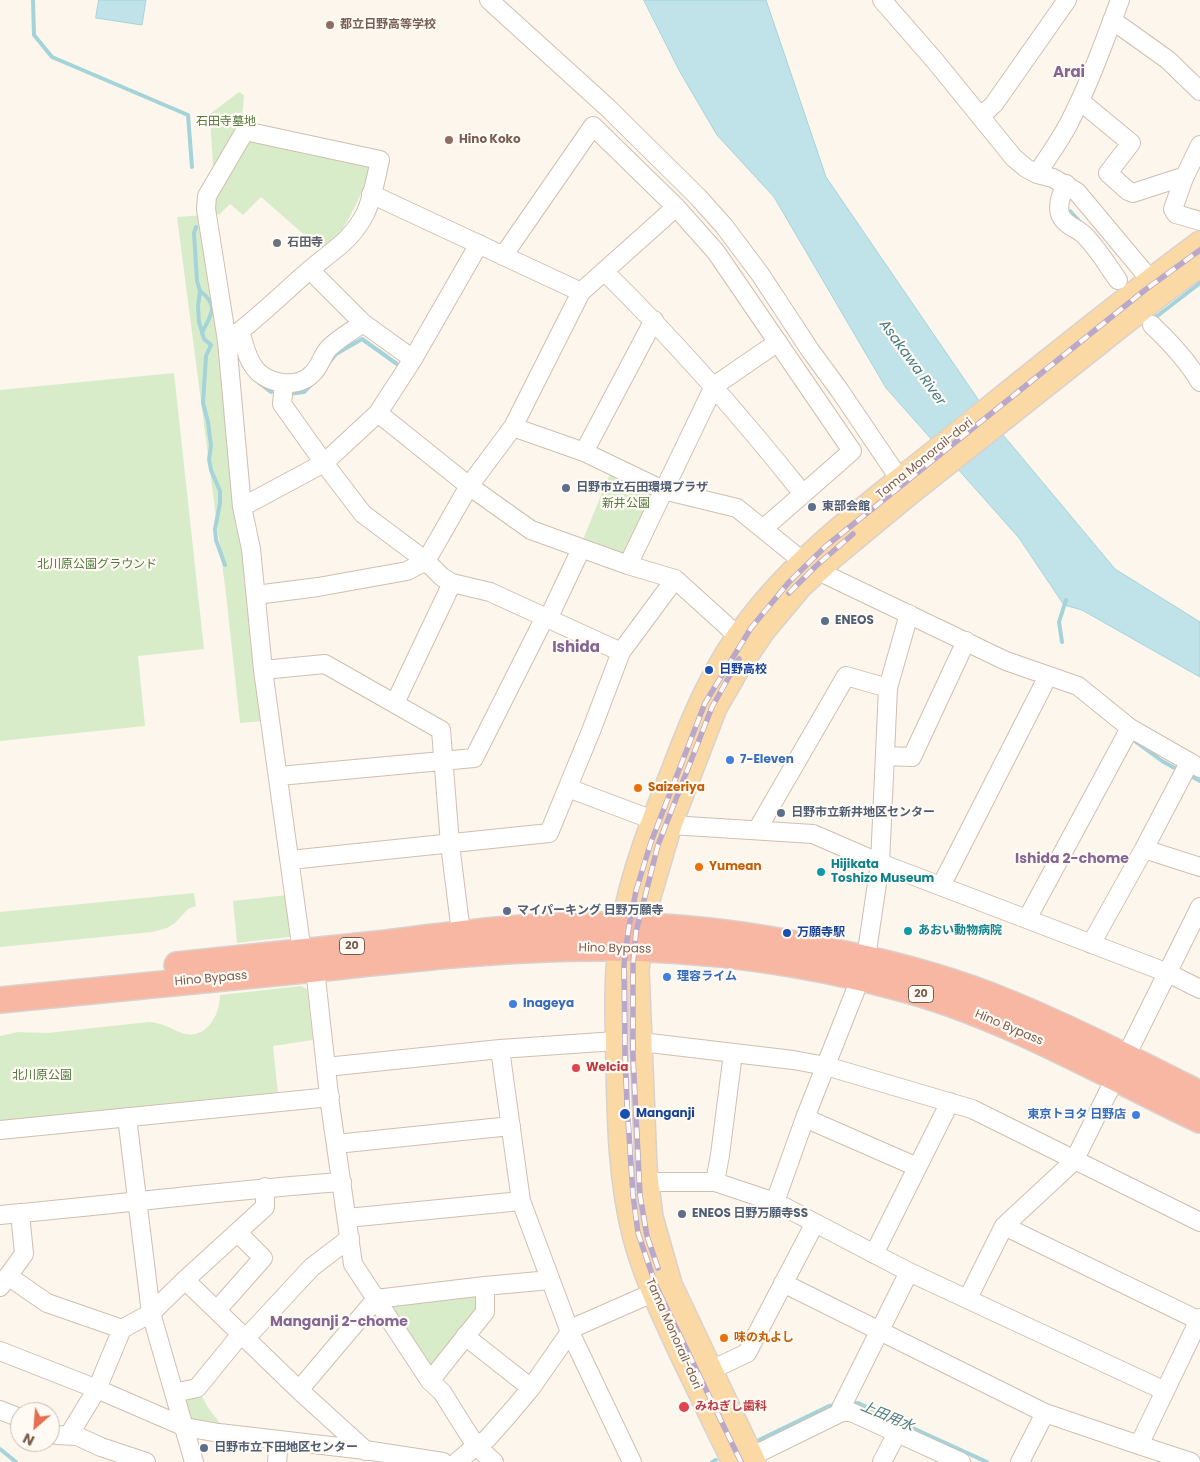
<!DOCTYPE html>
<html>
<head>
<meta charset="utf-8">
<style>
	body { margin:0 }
	#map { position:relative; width:1200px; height:1462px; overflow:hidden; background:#fdf6ec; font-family:Poppins,sans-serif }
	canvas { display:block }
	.north { position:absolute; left:10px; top:1402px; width:50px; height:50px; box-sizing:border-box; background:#fffaf3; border:1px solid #cabbb1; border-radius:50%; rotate:207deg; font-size:14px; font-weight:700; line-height:20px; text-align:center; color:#7a5c4d }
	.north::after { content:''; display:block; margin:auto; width:18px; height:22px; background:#e76f51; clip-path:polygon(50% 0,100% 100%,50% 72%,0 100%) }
</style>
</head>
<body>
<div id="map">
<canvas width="1200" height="1462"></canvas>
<div class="north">N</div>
</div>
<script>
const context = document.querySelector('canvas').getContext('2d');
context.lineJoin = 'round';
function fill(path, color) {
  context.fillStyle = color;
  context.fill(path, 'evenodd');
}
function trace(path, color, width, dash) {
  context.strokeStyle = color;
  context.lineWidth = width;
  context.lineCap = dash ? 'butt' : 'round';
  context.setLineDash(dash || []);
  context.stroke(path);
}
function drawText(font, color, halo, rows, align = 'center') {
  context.font = font + ' Poppins,"Noto Sans JP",sans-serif';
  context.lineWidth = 4.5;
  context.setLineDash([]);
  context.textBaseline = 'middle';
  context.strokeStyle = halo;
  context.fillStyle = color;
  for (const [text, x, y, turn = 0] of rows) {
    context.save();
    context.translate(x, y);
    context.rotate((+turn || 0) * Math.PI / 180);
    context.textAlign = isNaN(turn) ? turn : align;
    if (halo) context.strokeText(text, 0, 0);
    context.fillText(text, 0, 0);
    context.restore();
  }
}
fill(new Path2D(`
	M239 92 244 95 241 130 218 169 213 167 210 114Z
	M248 140 360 159 369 169C368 185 343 231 333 244 331 247 327 250 324 252L261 197 243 215 230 204 219 215 216 213 215 196Z
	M204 215 264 721 240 723 226 594 177 217Z
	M174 373 204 649 138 656 145 726 0 741V390Z
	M613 466 663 490 626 561 582 542Z
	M194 893 196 906 188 909 175 923 167 928 152 932 0 947V912Z
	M287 895 292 932 289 937 237 943 233 901Z
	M301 986 307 989 313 1040 273 1046 278 1094 0 1122V1036L18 1032 47 1033 149 1022C163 1023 169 1028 182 1033 206 1041 220 1015 220 995Z
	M485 1286V1312L430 1381 376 1299Z
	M197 1388 209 1409 223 1427H185L174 1393Z`), '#d8ecc9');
const water = new Path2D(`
	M99 0H146L142 25 96 18Z
	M644 0H766L826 177 999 430 1115 569 1200 622V677L1082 610 1064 605 1019 538 886 388 774 197 717 135 680 72Z`);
fill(water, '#bfe3e8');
trace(water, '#a5d3da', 1);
trace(new Path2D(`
	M33 0 34 35 52 57 188 115 192 167
	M1070 211 1083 225
	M196 227 194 233 197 281 200 291 198 306 199 322 204 339 211 345 206 356 203 403 208 422 211 446 209 459 211 470 220 491V503L215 529 216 540 225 565
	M200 291C220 306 211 314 202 333
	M1154 314 1156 317 1200 283
	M328 364 336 354 362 339 397 364
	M259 383 271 392
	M289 394 304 392 311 385
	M1062 642 1059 622 1066 600
	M1132 739 1162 761 1180 771
	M1189 775 1200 781
	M849 1404 858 1403 987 1462
	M759 1440 829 1406 837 1405
	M0 1449 16 1462
	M712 1462 716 1460`), '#a5d3da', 4);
const minor = new Path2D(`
	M489 0 608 108 698 197 724 226 760 274 810 350 840 391 907 490
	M882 0 936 62 1014 158 1026 168 1037 174 1053 178 1077 192 1158 289
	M1112 20 1168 60 1200 91
	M1080 101 1131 143 1108 173 1128 191 1133 193 1179 178H1184
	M981 116 994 104 1067 0
	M1200 145 1184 178 1173 209 1176 214 1200 221
	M1037 174C1047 158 1059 142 1068 125 1089 85 1104 42 1120 0
	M1066 184C1062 193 1057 204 1060 214 1064 225 1075 227 1083 234 1097 247 1107 265 1118 280
	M371 194 581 292
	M503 256 593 126 676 207
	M310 270 363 323 413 359
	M1152 325C1171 343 1187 360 1200 382
	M240 332C244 342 246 355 252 364 263 384 296 390 312 374 320 367 322 355 329 348 339 338 352 331 363 323
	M227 341C255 321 280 296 305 274 329 252 351 243 366 212 373 196 376 177 380 160L245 131 207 196 206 209 227 341 242 507 251 549 263 670 302 952
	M284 384 282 404 324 463 363 514 426 561 442 577 452 583 490 592 621 652
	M378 413 469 486 531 530 628 565 714 386 778 342
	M513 427 584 452 663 490 737 508 795 555 818 571 1006 661 1078 686 1130 728 1200 768
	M584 452 654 320
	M242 507 324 463 378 413 413 359 479 244
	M764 528 803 494
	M675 579 738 636
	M256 595 318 587 407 571 426 561 469 486 513 427 581 292 676 207 716 252 852 451 803 494C741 416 675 341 604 271
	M548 619 581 549
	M263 670 325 664 441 730 450 844 461 933
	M395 703 452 583
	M886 756 912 757 966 641
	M1189 763 1144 849 1200 867
	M279 776 474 758 545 617
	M568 788 653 820 671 825 813 834 880 863 1168 973 1200 989
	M757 830 846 676 888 688
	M290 860 549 833 591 731 621 652 675 579 628 565
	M941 886 1048 676
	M1027 919 1130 728
	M1091 944 1144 849
	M866 958 880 863 888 688 909 614
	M315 969 330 1104 353 1264 430 1381 442 1392 476 1446 494 1462
	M641 1042 793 1060 826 1066 972 1109 1200 1222
	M500 1049 521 1201 570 1332 632 1462
	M326 1067 500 1049 616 1041
	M127 1117 151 1313 194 1462
	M805 1118 917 1167
	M0 1130 330 1097
	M336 1144 511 1126
	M648 1182H715L775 1202 909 1272 1165 1391 1139 1445 1191 1462
	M715 1182 720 1155 733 1053
	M775 1202 805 1118 860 979
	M0 1215C114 1205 228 1190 342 1182
	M347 1218 521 1201
	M1004 1226 1200 1321
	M874 1254 950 1102
	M8 1276 47 1303 122 1329 151 1313 185 1280 265 1207V1187
	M185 1280 299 1390 366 1451
	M783 1283 1045 1413
	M0 1287 24 1254 20 1213
	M968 1298 1004 1226 1074 1161 1200 907
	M217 1310 263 1258 238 1233
	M465 1336 531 1388
	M245 1339 312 1267 350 1238
	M0 1351 97 1389 185 1427 219 1433 365 1450 443 1462
	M711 1370 747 1353 815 1223
	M430 1381 485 1312V1286
	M299 1390 376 1299 485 1286 550 1280
	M1165 1391 1200 1318
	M174 1393 197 1388 241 1334
	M0 1410 20 1418
	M842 1412 841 1408 909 1272
	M50 1431 57 1435 77 1436 101 1447 146 1462
	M69 1435 97 1389 122 1329
	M742 1461 842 1412H851L961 1462
	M277 1462 279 1440
	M457 1462 476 1446 487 1439 510 1413 531 1388 570 1332 575 1327 664 1288
	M882 1462 897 1433
	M1020 1462 1045 1413 1139 1445`);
const major = new Path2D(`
	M733 1462C715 1426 698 1390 681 1355 663 1316 645 1279 634 1238 619 1180 618 1119 617 1060 616 1015 614 971 622 927 631 873 652 821 672 771 692 718 714 664 750 619 803 550 875 499 942 445 1028 376 1112 307 1200 242
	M755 1462 671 1284 652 1217 646 1168 638 969 647 907 671 825 716 708 739 668 765 630 801 587 835 556 910 494 1162 294 1200 266`);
const highway = new Path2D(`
	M177 965C243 958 310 951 377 944 449 935 521 925 594 925 670 924 745 933 820 949 878 960 934 974 989 995 1061 1023 1131 1059 1200 1094
	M0 1000C105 990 210 980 315 969 409 959 504 948 599 948 700 948 802 961 900 988 1005 1016 1101 1073 1200 1120`);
trace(minor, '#d1beb0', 20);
trace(major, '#dad1cd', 24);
trace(highway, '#dad1cd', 28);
trace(minor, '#fff', 18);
trace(major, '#fbd9a5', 21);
trace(highway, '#f7b7a3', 25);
const rail = new Path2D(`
	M789 593 816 566 853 534
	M658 1268 647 1236 640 1195 633 1056V965L636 932 658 845 712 707 739 659
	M741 1462 656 1286 638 1233 633 1195 627 1104 625 1057 624 965 628 932 636 891 651 842 705 703 751 628 789 582 826 546 1145 290 1200 250`);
trace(rail, '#b9a8c9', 5.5);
trace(rail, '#fffaf3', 4, [11]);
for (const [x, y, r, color] of [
	[330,25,5,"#8d6e63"],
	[449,140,5,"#8d6e63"],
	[277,243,5,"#6b7280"],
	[566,488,5,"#5c6f8a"],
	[812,507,5,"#5c6f8a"],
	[825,621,5,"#5c6f8a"],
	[709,670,5,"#1a4fb4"],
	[730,760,5,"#3f7fe0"],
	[638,788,5,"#e8710a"],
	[781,813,5,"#5c6f8a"],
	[699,867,5,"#e8710a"],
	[821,872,5,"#0f9aa8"],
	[507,911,5,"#5c6f8a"],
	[908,931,5,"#0f9aa8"],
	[787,933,5,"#1a4fb4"],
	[667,977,5,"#3f7fe0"],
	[513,1004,5,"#3f7fe0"],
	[576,1068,5,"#e0444e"],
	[625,1114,6,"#1a4fb4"],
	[1136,1115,5,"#3f7fe0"],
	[682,1214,5,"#5c6f8a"],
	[724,1338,5,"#e8710a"],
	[684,1407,6,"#e0444e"],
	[204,1448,5,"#5c6f8a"]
]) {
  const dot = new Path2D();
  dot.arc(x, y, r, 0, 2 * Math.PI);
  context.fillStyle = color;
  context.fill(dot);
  trace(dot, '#fffaf3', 2);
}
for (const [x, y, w] of [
	[352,946,25],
	[921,994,25]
]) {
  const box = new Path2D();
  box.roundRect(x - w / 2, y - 8.5, w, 17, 4);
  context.fillStyle = '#fffaf3';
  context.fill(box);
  trace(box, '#7a5c4d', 1);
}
drawText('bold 11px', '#7a5c4d', null, [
	["20",352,946],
	["20",921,994]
]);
drawText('bold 12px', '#785e54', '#fffaf3', [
	["都立日野高等学校",340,25],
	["Hino Koko",459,140]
], 'left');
drawText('12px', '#537a41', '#fffaf3', [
	["石田寺墓地",226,122],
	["新井公園",626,504],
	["北川原公園グラウンド",97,565],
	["北川原公園",42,1076]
]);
drawText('bold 12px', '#5b616d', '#fffaf3', [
	["石田寺",287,243]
], 'left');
drawText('12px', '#7a5c4d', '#fffaf3', [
	["Tama Monorail-dori",925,459,-39],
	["Hino Bypass",615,949,1],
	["Hino Bypass",211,979,-5],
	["Hino Bypass",1009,1028,23],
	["Tama Monorail-dori",673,1334,66]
]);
drawText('bold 12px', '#4e5e75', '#fffaf3', [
	["日野市立石田環境プラザ",576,488],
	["東部会館",822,507],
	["ENEOS",835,621],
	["日野市立新井地区センター",791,813],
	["マイパーキング 日野万願寺",517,911],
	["ENEOS 日野万願寺SS",692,1214],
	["日野市立下田地区センター",214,1448]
], 'left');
drawText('bold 12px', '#164399', '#fffaf3', [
	["日野高校",719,670],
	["万願寺駅",797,933],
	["Manganji",636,1114]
], 'left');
drawText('bold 12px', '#366cbe', '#fffaf3', [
	["7-Eleven",740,760],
	["理容ライム",677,977],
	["Inageya",523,1004],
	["東京トヨタ 日野店",1126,1115,"right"]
], 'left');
drawText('bold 12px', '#c56008', '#fffaf3', [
	["Saizeriya",648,788],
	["Yumean",709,867],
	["味の丸よし",734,1338]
], 'left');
drawText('bold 12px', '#0d838f', '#fffaf3', [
	["Hijikata",831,865],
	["Toshizo Museum",831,879],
	["あおい動物病院",918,931]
], 'left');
drawText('bold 12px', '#be3a42', '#fffaf3', [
	["Welcia",586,1068],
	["みねぎし歯科",695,1407]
], 'left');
drawText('italic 14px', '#437c86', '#fffaf3', [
	["Asakawa River",912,363,54],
	["上田用水",887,1417,23]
]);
drawText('bold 14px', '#846695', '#fffaf3', [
	["Ishida 2-chome",1072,859],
	["Manganji 2-chome",339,1322]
]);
drawText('bold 15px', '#846695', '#fffaf3', [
	["Arai",1069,73],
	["Ishida",576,648]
]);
</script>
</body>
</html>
